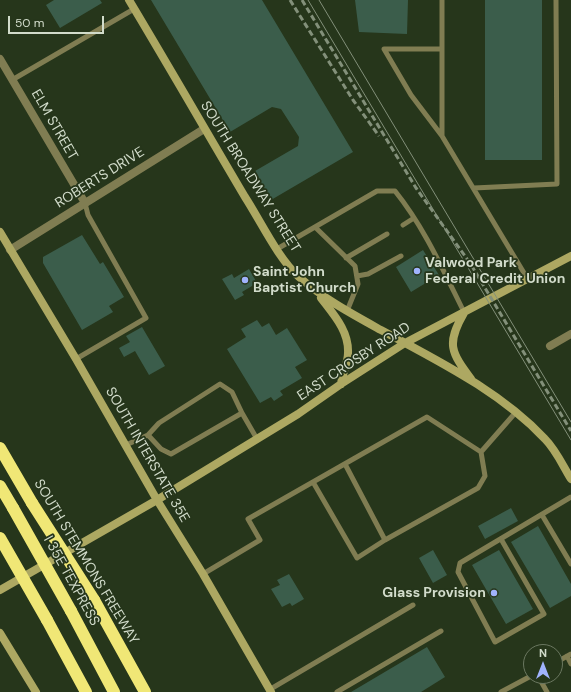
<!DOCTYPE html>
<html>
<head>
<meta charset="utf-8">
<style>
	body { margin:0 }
	#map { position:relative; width:571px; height:692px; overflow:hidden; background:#26361b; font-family:"DM Sans",sans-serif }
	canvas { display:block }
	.north { position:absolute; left:523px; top:644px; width:40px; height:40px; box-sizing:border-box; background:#26361b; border:1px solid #6b7861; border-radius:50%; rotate:0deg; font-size:11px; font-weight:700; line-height:16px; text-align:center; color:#d2dccb }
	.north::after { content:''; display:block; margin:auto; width:14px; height:18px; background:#a0b3fd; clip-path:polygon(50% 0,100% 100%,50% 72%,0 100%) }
	.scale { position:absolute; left:8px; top:16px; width:96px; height:18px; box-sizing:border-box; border:2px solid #d2dccb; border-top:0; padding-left:5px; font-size:12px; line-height:14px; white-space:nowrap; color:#d2dccb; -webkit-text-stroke:3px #26361b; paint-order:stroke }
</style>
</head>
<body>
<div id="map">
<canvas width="571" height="692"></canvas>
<div class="north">N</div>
<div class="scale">50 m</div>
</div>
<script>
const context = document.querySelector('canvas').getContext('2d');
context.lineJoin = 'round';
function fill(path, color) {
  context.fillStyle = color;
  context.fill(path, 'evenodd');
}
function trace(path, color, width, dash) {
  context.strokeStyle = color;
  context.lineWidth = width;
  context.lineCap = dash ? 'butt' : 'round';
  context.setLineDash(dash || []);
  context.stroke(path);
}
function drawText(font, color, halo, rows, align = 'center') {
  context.font = font + ' "DM Sans",sans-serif';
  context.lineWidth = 3.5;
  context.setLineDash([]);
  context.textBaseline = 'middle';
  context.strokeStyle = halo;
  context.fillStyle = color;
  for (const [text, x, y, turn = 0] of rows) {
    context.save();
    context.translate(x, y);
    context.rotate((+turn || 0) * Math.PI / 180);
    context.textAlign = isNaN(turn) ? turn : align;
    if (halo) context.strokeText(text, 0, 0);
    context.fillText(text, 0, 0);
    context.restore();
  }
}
fill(new Path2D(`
	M54 0H100L102 3 60 28 46 5Z
	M151 0H262L353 152 271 200 255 171 298 146 299 137 281 109 272 107 230 132Z
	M355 0H408L407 34 359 32Z
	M485 0H542V160H485Z
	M82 235 100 264 103 262 124 297 109 306 113 312 82 330 43 263V257Z
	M423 250 439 275 411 292 396 267Z
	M249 269 257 283 242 292 244 295 235 300 222 279 232 274 234 278Z
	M257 320 262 327 269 323 276 335 287 328 307 360 295 367 302 378 280 391 283 395 274 401 271 397 260 403 227 349 246 337 241 329Z
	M142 327 165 366 149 375 135 351 124 357 119 348 130 342 126 336Z
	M511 508 518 521 485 539 478 526Z
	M538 526 571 584V596L550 608 511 542Z
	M433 550 447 575 433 583 419 558Z
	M499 550 533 609 506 624 472 565Z
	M289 574 304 599 292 606 290 603 282 607 271 589 280 585 277 580Z
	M427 647 445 677 421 692H351Z`), '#3b5d4b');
trace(new Path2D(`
	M442 0V136L527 278
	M442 49H384L411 95 442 136
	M12 80 134 9
	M474 188 557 184 556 0
	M403 225 414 218
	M315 227 355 266 358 284 347 311
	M277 249 377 191H395C424 227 443 270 464 312
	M346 258 387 234
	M357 276 368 274 401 256
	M76 359 146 318 88 215 85 203
	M242 413 257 439
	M126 445 148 435 159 423 220 384 232 392 242 413 171 454 161 449 148 435
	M313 482 357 558 385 540 345 464
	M542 515 571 564
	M501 539 544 614 495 642 458 572 460 563 571 497
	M385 540 478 488 485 476 481 452
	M203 574 260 540 248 519 427 417 481 452 516 412
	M567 656 571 664
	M555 663 571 654
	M538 676 547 692
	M269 690 413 605
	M337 692 441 631
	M501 692 531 676`), '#807d52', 5);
trace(new Path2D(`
	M0 59 85 203
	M10 250 204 129
	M550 346 571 334`), '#807d52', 8);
trace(new Path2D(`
	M129 0C168 65 206 131 245 197 260 220 279 260 299 277 324 299 352 314 381 330 438 361 500 391 545 439 556 450 563 466 571 479
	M0 232 76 359 157 500 203 574 271 692
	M321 298C334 315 349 331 348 353 348 363 342 374 341 384
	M464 313C446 344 451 352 471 379
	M0 590 157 500 257 439 298 414 341 384 405 343 571 256
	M0 633 36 692`), '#ada862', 8);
trace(new Path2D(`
	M0 448 32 503
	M0 486 13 508
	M94 600 145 692
	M71 611 114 692
	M47 620 86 692`), '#f0e776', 12);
trace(new Path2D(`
	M308 0 571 440
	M319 0 571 422`), '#83907a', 1);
trace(new Path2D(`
	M290 0 353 100 379 136
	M302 0 416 188 470 263 571 431`), '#83907a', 3, [6, 3]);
trace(new Path2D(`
	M32 503 94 600
	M13 508 71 611
	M0 538 47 620`), '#f0e776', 12);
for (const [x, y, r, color] of [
	[417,271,4,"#a0b3fd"],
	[245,280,4,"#a0b3fd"],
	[494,593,4,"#a0b3fd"]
]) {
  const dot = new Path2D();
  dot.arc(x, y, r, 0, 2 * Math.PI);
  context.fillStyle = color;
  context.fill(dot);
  trace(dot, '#26361b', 1.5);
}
drawText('14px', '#d2dccb', '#26361b', [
	["ELM STREET",54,125,60],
	["SOUTH BROADWAY STREET",250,177,58],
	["ROBERTS DRIVE",100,178,-32],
	["EAST CROSBY ROAD",354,362,-33],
	["SOUTH INTERSTATE 35E",147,455,60],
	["SOUTH STEMMONS FREEWAY",86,562,59],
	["I 35E TEXPRESS",71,581,61]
]);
drawText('bold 14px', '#d2dccb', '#26361b', [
	["Valwood Park",425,263],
	["Federal Credit Union",425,279],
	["Saint John",253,272],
	["Baptist Church",253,288],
	["Glass Provision",486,593,"right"]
], 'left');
</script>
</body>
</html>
